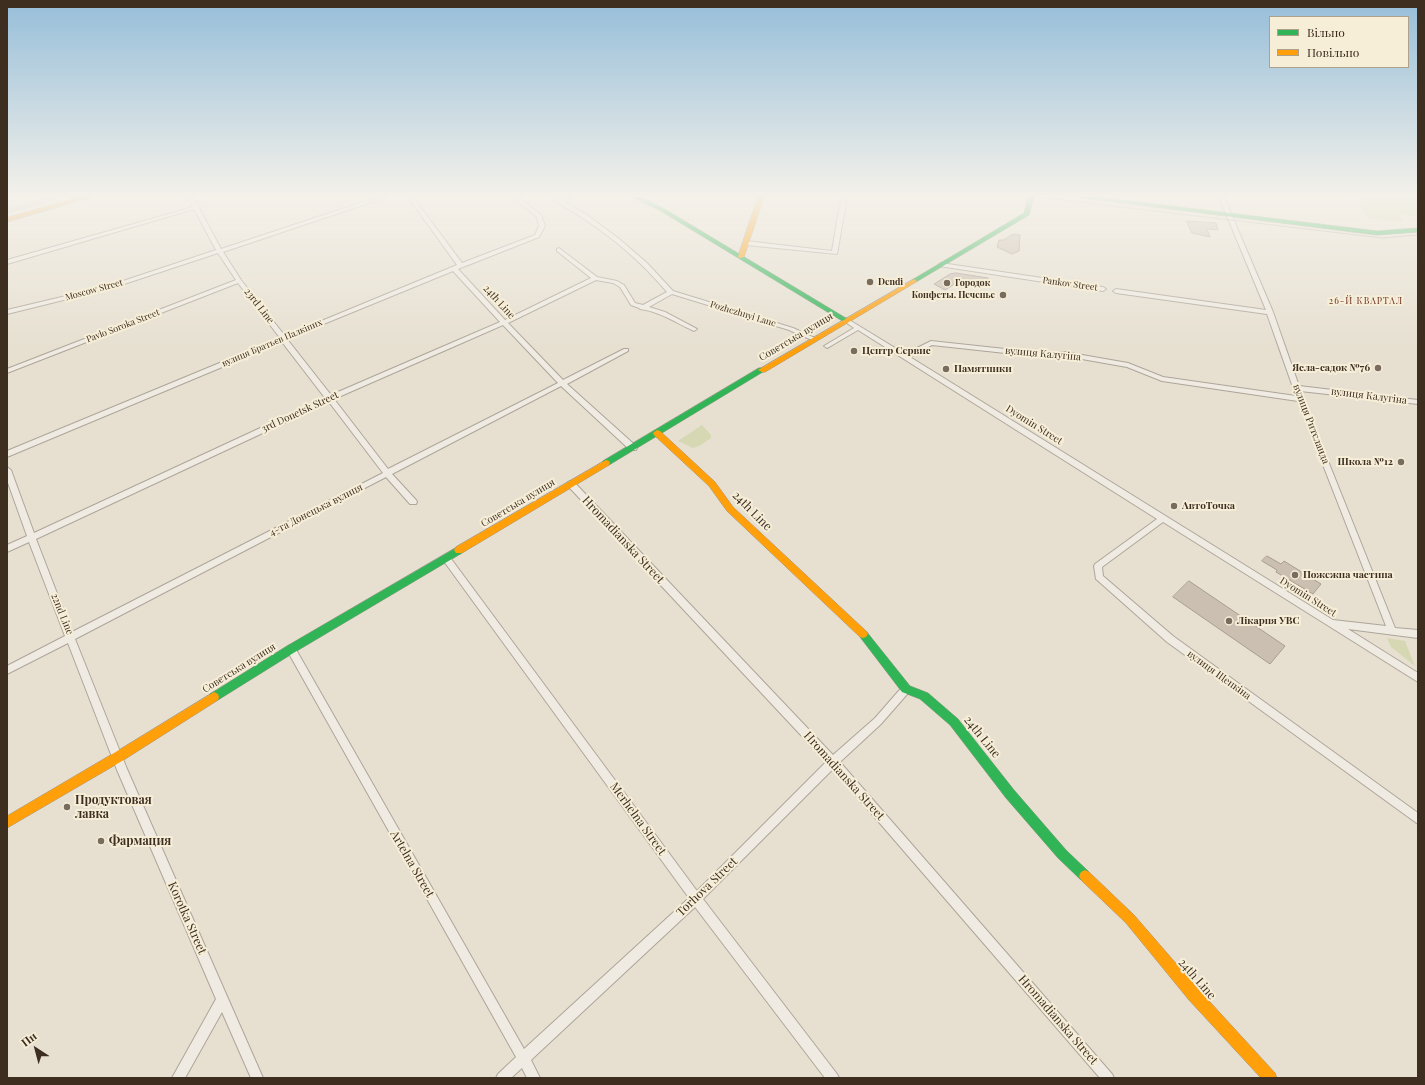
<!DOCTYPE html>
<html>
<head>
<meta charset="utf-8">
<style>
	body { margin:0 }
	#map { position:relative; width:1425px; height:1085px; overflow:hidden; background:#e7e0d1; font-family:"Playfair Display",serif }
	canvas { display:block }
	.frame { position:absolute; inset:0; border:8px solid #3d2e20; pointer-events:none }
	.legend { position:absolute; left:1269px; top:16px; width:140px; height:52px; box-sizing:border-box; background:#f7eed8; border:1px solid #ada18e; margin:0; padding:5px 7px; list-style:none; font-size:12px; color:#3d2e20 }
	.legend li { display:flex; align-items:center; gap:8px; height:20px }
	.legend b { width:20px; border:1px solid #ada18e }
	.north { position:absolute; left:16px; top:1029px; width:40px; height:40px; -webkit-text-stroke:3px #f7eed8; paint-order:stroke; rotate:324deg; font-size:11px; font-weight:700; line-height:16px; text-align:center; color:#3d2e20 }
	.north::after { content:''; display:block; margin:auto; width:14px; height:18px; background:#3d2e20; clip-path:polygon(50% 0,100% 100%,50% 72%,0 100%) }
</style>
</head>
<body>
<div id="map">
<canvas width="1425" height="1085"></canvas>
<div class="frame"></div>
<ul class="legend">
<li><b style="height:5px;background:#30b455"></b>Вільно</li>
<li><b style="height:5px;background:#ff9f0a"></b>Повільно</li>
</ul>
<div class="north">Пн</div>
</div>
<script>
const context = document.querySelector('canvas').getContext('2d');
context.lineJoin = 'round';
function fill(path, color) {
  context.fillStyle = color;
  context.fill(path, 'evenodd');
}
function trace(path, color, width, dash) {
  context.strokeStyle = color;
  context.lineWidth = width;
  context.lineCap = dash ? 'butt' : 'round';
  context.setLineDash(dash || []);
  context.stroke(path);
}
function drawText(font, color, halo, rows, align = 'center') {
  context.font = font + ' "Playfair Display",serif';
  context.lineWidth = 4;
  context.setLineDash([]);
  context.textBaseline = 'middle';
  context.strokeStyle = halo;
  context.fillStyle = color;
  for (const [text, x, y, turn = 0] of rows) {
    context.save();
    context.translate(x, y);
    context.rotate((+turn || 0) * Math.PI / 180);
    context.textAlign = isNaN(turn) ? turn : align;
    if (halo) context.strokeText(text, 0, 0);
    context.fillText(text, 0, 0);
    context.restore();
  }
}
fill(new Path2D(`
	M1356 197H1418V216L1399 215 1403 222 1368 219Z
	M702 425 711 435V438L701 445 693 448 678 441Z
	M1387 638 1405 641 1415 666 1391 647Z`), '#d6d7b3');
fill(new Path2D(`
	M51 197H63L45 204 7 213V208Z`), '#bcccc2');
const building = new Path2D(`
	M1187 221 1216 223 1218 230 1207 229 1210 237 1192 233Z
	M1014 234 1020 235 1019 251 1012 254 997 247 999 240H1003Z
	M956 273 988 278 987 286 959 281 945 290 934 284 950 274Z
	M1267 556 1281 564 1284 561 1321 584 1313 594 1276 572 1277 570 1262 561Z
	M1189 581 1285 646 1270 664 1173 597Z`);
fill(building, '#cbbfb2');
trace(building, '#a89c90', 1);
const street = new Path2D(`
	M188 197H193L197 205 200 207 199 208 221 249 378 197H387L223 252 241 280 285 336 457 265 408 197H413L462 263 535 235 539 226 537 217 512 197H518L541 215 545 226 539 237 458 269 505 320 591 278 557 251V249L559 248 597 277 617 281 624 285 635 303 643 305 667 292C643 264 615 239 584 219 573 211 560 205 550 197H557L561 200 566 197H573L565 202 587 215 618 238 647 263 673 291 793 328 817 339 814 341 812 340 789 330 672 294 649 307 665 312 697 329 694 331 692 330C675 322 658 311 640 309L639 308 631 305 620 287 613 283 596 280 508 323 563 380 624 349H628V351L567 384 636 446 637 448 636 450H630L561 386 392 474 416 500 417 502 416 504H410L386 477 75 639 127 769 263 1078H251L222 1012 185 1078H172L216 999 117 770 68 643 7 674V666L65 636 29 542 7 552V545L27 536 7 480V467L11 470 34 533 325 398 282 342 7 457V451L280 338 238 283 7 373V369L236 280 218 253 112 288 7 314V310L108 286 216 250 194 209 7 264V260L193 207ZM453 271 500 322 331 395 287 339ZM503 325 558 383 388 469 334 399ZM329 402 383 473 72 632 36 539Z
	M841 197H847L837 254 746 245 743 243 746 241 832 251Z
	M1219 197H1224L1273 312 1299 386 1418 400V404L1300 391 1395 628 1418 630V638L1348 629 1418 673V682L1163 522 1102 567 1103 576 1173 636 1418 813V824L1167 642 1096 579 1094 566 1095 564 1157 519 858 330 829 347 827 348 824 346 854 328 844 321 843 320 846 318 905 354 931 341 1042 353 1065 352 1128 363 1163 377 1296 396 1267 314 1116 293 1113 291 1116 289 1266 310ZM932 345 1042 357 1065 356 1127 367 1162 381 1298 401 1386 626 1333 620 910 357Z
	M941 263 1103 287 1106 289 1103 291 939 266V264Z
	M571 481 574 482 833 755 875 718 903 686 906 685 909 686 911 689 909 692 881 724 840 762 1112 1074 1114 1078H1100L833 769 703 899 837 1074 839 1078H825L695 907 531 1060 540 1078H527L522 1068 511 1078H496L498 1074 516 1057 288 652 287 649 288 646 291 645 294 646 524 1049 689 898 443 560 442 558 443 556H449L697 891 826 762 568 486 567 484 568 482Z`);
const fast = new Path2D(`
	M631 197H640L663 208 849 320 846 322H844L659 210Z
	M1028 197H1034L1029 215 916 282H912V280L1024 213Z
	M1075 197H1097L1377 231 1418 228V232L1377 235Z
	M759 368H762L766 370 609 465H603L602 463 603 461Z
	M459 546 462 547 464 550 462 553 295 652 218 700 214 702 210 700 209 697 210 694 287 646Z
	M863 630 866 631 910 686 928 693 958 719 1014 790 1066 850 1089 872 1091 876 1089 880 1085 882 1081 880 1058 858 1006 798 950 725 920 699 902 692 860 637 858 634 860 631Z`);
const slow = new Path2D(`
	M81 197H92L7 222V218Z
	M758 197H764L744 257 739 258 738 257Z
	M914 279 917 281 916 282 765 372H762L758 370Z
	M657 430 660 431 715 482 733 507 866 631 868 634 866 637 863 638 860 637 727 511 709 486 654 435 653 433Z
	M606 460 609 461 610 463 609 465 462 553H456L454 550 456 547Z
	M214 692 218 694 219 697 218 700 122 761 7 828V816L114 753Z
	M1085 870 1089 872 1134 915 1199 990 1275 1073 1277 1078H1261L1189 1000 1126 923 1081 880 1079 876 1081 872Z`);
trace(street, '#ada599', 2);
trace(fast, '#9c958a', 1);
trace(slow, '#9c958a', 1);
fill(street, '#efebe3');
fill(fast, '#30b455');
fill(slow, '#ff9f0a');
trace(new Path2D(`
	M1037 197 1382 238 1418 235
	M7 221 92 197`), '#afaaa2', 1);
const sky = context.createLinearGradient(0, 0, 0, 349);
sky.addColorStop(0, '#96bed9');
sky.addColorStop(0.56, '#f4f1ea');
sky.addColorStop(1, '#f4f1ea00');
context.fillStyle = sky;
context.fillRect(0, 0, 1425, 349);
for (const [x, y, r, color] of [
	[870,282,4,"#786c5e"],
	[947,283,4,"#786c5e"],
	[1003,295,4,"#786c5e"],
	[854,351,4,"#786c5e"],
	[1378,368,4,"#786c5e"],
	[946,369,4,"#786c5e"],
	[1401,462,4,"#786c5e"],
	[1174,506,4,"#786c5e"],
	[1295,575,4,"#786c5e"],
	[1229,621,4,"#786c5e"],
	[67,807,4,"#786c5e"],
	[101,841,4,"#786c5e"]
]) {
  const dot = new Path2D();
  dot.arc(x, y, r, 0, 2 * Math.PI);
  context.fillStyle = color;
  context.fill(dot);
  trace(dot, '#f7eed8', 1.5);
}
drawText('bold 9px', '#3d2e20', '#f7eed8', [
	["Dendi",878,282],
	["Городок",955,283],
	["Конфеты. Печенье",995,295,"right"]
], 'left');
drawText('9px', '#3d2e20', '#f7eed8', [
	["Pankov Street",1070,284,8],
	["Moscow Street",94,290,-15],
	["Pozhezhnyi Lane",743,314,17],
	["Pavlo Soroka Street",123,326,-21],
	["вулиця Братьєв Палкіних",272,343,-23]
]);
context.letterSpacing = '1px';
drawText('9px', '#6b2e1e', '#f7eed8', [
	["26-Й КВАРТАЛ",1366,301]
]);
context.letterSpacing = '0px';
drawText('10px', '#3d2e20', '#f7eed8', [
	["24th Line",499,302,48],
	["23rd Line",259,306,52],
	["Совєтська вулиця",796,337,-31],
	["вулиця Калугіна",1043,354,5],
	["вулиця Калугіна",1369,396,7],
	["3rd Donetsk Street",300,412,-25],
	["вулиця Ритсланда",1311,424,69],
	["Dyomin Street",1034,425,32],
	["Совєтська вулиця",518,503,-31],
	["4-та Донецька вулиця",316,510,-27],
	["Dyomin Street",1308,597,32],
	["22nd Line",62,614,68],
	["Совєтська вулиця",239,668,-32],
	["вулиця Щепкіна",1219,675,36]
]);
drawText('bold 10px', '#3d2e20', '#f7eed8', [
	["Центр Сервис",862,351],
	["Ясла-садок №76",1370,368,"right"],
	["Памятники",954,369],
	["Школа №12",1393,462,"right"],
	["АвтоТочка",1182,506],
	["Пожежна частина",1303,575],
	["Лікарня УВС",1237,621]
], 'left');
drawText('12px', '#3d2e20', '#f7eed8', [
	["24th Line",752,511,45],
	["Hromadianska Street",623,540,47],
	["24th Line",982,737,51],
	["Hromadianska Street",844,776,48],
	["Merhelna Street",638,819,54],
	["Artelna Street",412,864,60],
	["Torhova Street",707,887,-44],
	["Korotka Street",187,918,66],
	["24th Line",1197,979,49],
	["Hromadianska Street",1058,1020,49]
]);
drawText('bold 12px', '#3d2e20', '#f7eed8', [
	["Продуктовая",75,800],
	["лавка",75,814],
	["Фармация",109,841]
], 'left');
</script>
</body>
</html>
